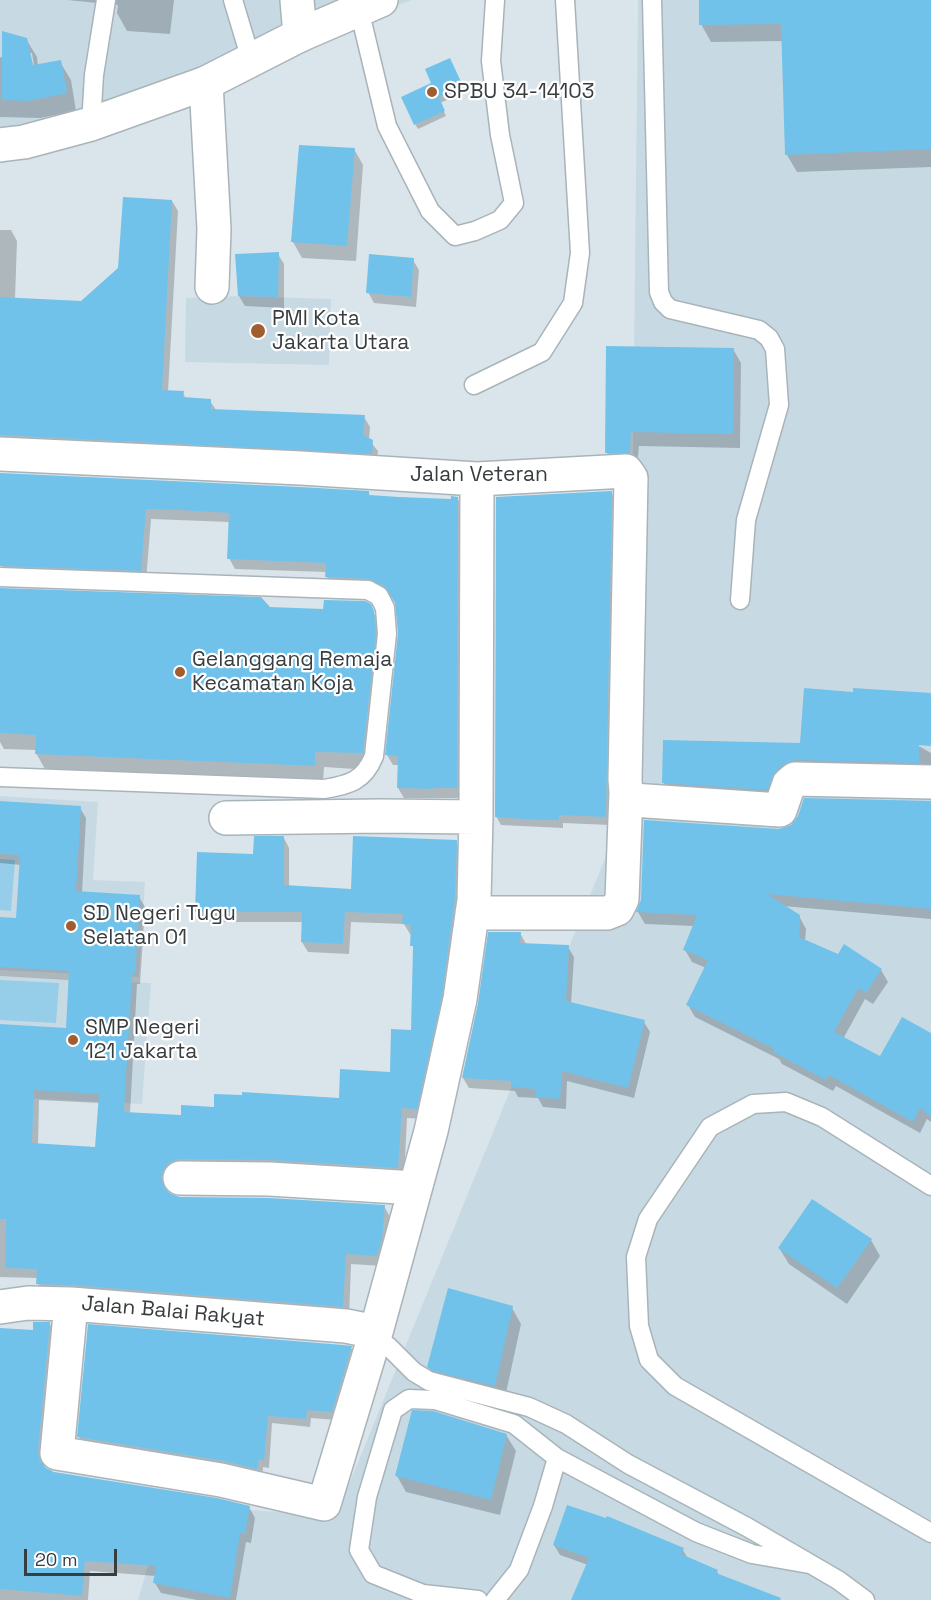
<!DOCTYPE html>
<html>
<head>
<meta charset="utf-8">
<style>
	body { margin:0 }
	#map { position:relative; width:931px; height:1600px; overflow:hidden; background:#dae5eb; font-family:"Space Grotesk",sans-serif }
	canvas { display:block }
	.scale { position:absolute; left:24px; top:1549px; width:93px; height:27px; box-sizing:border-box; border:3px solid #383d3f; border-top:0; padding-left:8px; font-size:18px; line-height:21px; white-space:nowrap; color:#383d3f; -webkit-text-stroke:4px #fff; paint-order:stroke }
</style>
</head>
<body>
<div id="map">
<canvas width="931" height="1600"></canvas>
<div class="scale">20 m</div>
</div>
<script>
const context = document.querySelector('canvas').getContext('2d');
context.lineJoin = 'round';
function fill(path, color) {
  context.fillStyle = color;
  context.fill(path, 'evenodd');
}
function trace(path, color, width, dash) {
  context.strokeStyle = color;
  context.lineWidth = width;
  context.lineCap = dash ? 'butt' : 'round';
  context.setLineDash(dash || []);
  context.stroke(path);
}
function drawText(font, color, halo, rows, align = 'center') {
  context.font = font + ' "Space Grotesk",sans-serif';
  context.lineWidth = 4.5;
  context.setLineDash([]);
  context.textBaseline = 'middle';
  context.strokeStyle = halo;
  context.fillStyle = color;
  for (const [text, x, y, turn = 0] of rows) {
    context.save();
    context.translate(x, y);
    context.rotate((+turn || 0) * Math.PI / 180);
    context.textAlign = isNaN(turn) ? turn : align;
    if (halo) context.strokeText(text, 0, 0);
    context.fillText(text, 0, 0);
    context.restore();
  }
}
fill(new Path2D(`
	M0 0H412L47 133 0 129Z
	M638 0H931V1600H138L166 1504 336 1516 629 800Z
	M238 296 331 299 329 365 185 362 186 298Z
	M0 796 98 802 93 880 145 882 139 977 0 970Z
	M0 976 151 983 142 1104 0 1097Z`), '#c7dae4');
fill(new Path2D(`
	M0 859 15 860 11 911 0 910Z
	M0 980 59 983 56 1023 0 1020Z`), '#96cde8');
fill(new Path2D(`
	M67 0H174L170 34 127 31 117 13 118 5Z
	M700 0H931V167L797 172 787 155 783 41 711 42 701 24Z
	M26 39 37 57 38 66 60 62 71 80 76 111 40 118 0 117V57L4 58ZM29 53H32L35 72Z
	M452 64 465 92 440 103 446 116 418 129 415 124 433 83Z
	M354 149 363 165 356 261 302 258 293 242Z
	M172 201 178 211 168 392 183 393 186 399 210 401 216 410 364 417 370 427 369 440 378 451 377 463 0 447V230H11L17 241 15 299 81 302 119 268Z
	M278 254 284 264V308L245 306 239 296Z
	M413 260 419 270 416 307 374 303 368 292Z
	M608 348 733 349 741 363 740 448 639 446 637 467H615L607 453Z
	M0 474 368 492 370 496 453 500 457 498 463 508 462 798H404L398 788 399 765H393L387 755 400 635 398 606 392 596 376 589 333 587 327 577V572L235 569 229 558 230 522 151 519 146 581 8 576 0 561Z
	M611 492 616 501 610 825 563 823V828L501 825 496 816Z
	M369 605 379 622 371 770 324 767 323 782 45 769 36 753V750L4 749 0 742V611L269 608 325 611Z
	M931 698V714L915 744 931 753V775L802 772 774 802 671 795 664 783 801 744Z
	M0 802 80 808 86 818 82 893 139 897 145 907 140 984H137L130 1114 182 1116 215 1109 340 1100 391 1074 413 1032 415 950 412 945V934H410L404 924 351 922 349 954 308 952 302 942 303 922H202L196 912 255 856 284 838 289 848V887L352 891 456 842 462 852 460 910 422 1119 407 1118 404 1178 169 1180 166 1189 168 1193 180 1198 384 1206 390 1217 387 1250 383 1266 351 1264 349 1317 44 1294 38 1284V1278L0 1277V1026L67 1029 70 980 0 976V918L17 919 21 865 0 863ZM39 1100 100 1103 97 1148 38 1145Z
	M931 802V919L783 906 799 916 806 929 805 941 838 956 881 970 888 982 873 1004 865 999 843 1039 880 1058 931 1035V1122L927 1119 920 1133 836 1086 833 1091 782 1064 779 1059 695 1017 688 1005 706 968 692 962 685 950 694 926 645 924 638 912 780 830Z
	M520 933 526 944 568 947 574 957 571 1004 644 1022 650 1032 634 1098 567 1081 566 1109 543 1107 538 1098 518 1097 515 1091 469 1088 463 1078Z
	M871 1240 880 1256 847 1304 789 1264 779 1248Z
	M512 1308 521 1324 504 1402 438 1383 428 1366Z
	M50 1324 55 1334 44 1469 54 1473 249 1507 255 1518 251 1543 246 1542 236 1600H197L161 1593 155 1583 156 1576 90 1571 88 1600H0V1330L34 1331Z
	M351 1348 356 1356 337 1420 311 1418 310 1427 272 1423 269 1468 263 1467 262 1477 84 1446 79 1437Z
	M506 1435 516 1451 500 1515 406 1492 397 1476Z
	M554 1545 683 1550 688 1559 717 1571 719 1576 770 1600H573L588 1565 560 1555Z`), '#0003');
fill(new Path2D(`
	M699 0H931V149L785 155 781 24 699 25Z
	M2 31 27 38 33 65 61 60 67 93 29 101 2 100Z
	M450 58 463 86 439 97 445 111 414 125 401 97 431 83 425 69Z
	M299 145 355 148 347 246 291 242Z
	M123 197 172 200 162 390 184 391 183 397 211 399V409L365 415 363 435 373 440 372 454 0 435V297L81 301 118 268Z
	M279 252 278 297 238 296 235 254Z
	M369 254 414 258 411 297 366 293Z
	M606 346 734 348 733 434 631 432 630 453H605Z
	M0 473 300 487 369 491V495L399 497 451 499V496L458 497 457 788H434V789L397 788 398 756 385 755 398 633 395 603 384 586 369 579 325 577 326 563 227 559 229 513 180 510 146 509 141 571 0 566Z
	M612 491 606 817 559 815V820H539L495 817 496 497Z
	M0 588 261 597 270 607 323 609 324 600 365 601 371 604 374 611 376 634 363 753 315 752V766L35 754 36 735 0 733Z
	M804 688 853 692V688L931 693V746L919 745V763L795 760 784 764 777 770 767 790 662 783 663 740 800 743Z
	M804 798 931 801V909L767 894 800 915 799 937 838 954 844 944 882 969 866 993 858 988 834 1032 880 1056 902 1017 931 1033V1117L920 1108 913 1122 829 1075 826 1080 773 1052 775 1049 686 1005 708 960 683 950 697 915 636 912 641 900 644 820 779 829 791 825 798 816Z
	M0 801 81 806 76 891 140 895 135 974H132L124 1112 181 1115V1105L214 1107V1094L242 1095V1092L339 1098 340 1069 390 1072 391 1029 411 1030 413 946H410L411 925 402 924 403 914 345 912 343 944 301 942 302 912H195L197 852 253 854 254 836H284V885L351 889 353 836 457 840 455 898 442 996 417 1109 402 1108 398 1168 271 1160 180 1159 170 1162 164 1169 161 1177 164 1188 171 1194 180 1197 269 1198 385 1205 382 1239 377 1256 346 1254 343 1307 72 1285 36 1284 37 1269 5 1268 6 1219H0V1024L66 1028 69 971 0 967V917L16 918 20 855 0 854ZM34 1090 99 1094 95 1147 32 1143Z
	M488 932H521L520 943 569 945 566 1001 645 1020 628 1088 562 1071 560 1099 535 1097 536 1089 511 1087V1081L462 1078 478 1003Z
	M812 1199 872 1239 837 1288 778 1248Z
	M448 1288 513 1306 495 1386 433 1371 427 1367Z
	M33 1322H50L38 1451 40 1461 46 1468 54 1472 217 1498 250 1506 245 1534 240 1533 230 1598 153 1583 156 1566 85 1561 82 1596 0 1589V1328L33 1330Z
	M88 1324 343 1345 352 1346 332 1412 307 1410 306 1419 268 1416 264 1460 259 1459 257 1469 224 1461 77 1437Z
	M412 1410 433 1411 507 1434 491 1500 395 1476Z
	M567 1505 606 1518 607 1516 684 1548 681 1554 718 1570 716 1573 781 1598 780 1600H571L589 1558 553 1545Z`), '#71c2ea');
const service = new Path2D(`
	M233 0 251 60
	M652 0 659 292 663 302 670 309 759 330 769 338 775 349 779 405 746 520 740 600
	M359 9 387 126 430 211 455 236 475 231 500 220 514 203 500 135 491 61 495 0
	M91 124 94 75 106 0
	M474 385 542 352 573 303 580 253 565 0
	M0 577 368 590 379 596 385 608 387 634 374 756C364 781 349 785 324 789L0 777
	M931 1186 822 1117 786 1102 753 1104 710 1127 648 1219 636 1257 639 1326 649 1360 675 1386 931 1533
	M388 1346 414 1372 429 1381 529 1407 566 1424 628 1464 747 1527 838 1580 865 1600
	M478 1600 423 1594 373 1574 359 1550 367 1497 393 1410 409 1399 435 1400 514 1424 557 1458 696 1532 752 1554 809 1564
	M495 1600 519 1570 543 1506 557 1458`);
const minor = new Path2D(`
	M297 0 300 35
	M206 83 214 229 212 287
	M0 454 301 468 477 479 626 471 631 478 625 780 626 792 632 800 780 810 789 784 795 779 931 782
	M226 818 381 816 476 817
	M472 913H607L617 909 622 899 626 792
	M180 1178 270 1179 415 1188
	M71 1304 57 1453 221 1480 324 1504 376 1332
	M0 1307 28 1303 71 1304 346 1326 376 1332 431 1131 460 999 474 900 476 817 477 479`);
const secondary = new Path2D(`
	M0 145 24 142 91 124 206 83 300 35 381 0`);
trace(service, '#a9b4b9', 21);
trace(minor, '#a9b4b9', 36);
trace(secondary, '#a9b4b9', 36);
trace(service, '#fff', 18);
trace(minor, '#fff', 33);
trace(secondary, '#fff', 33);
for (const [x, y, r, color] of [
	[432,92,6,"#a15c30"],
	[258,331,8,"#a15c30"],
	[180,672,6,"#a15c30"],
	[71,926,6,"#a15c30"],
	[73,1040,6,"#a15c30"]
]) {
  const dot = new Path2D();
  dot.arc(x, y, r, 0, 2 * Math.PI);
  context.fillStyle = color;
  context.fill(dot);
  trace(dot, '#fff', 2);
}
drawText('21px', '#383d3f', '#fff', [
	["SPBU 34-14103",444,92],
	["PMI Kota",272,319],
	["Jakarta Utara",272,343],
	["Gelanggang Remaja",192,660],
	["Kecamatan Koja",192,684],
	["SD Negeri Tugu",83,914],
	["Selatan 01",83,938],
	["SMP Negeri",85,1028],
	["121 Jakarta",85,1052]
], 'left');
drawText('21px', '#383d3f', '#fff', [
	["Jalan Veteran",479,475],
	["Jalan Balai Rakyat",173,1312,5]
]);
</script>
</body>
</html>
